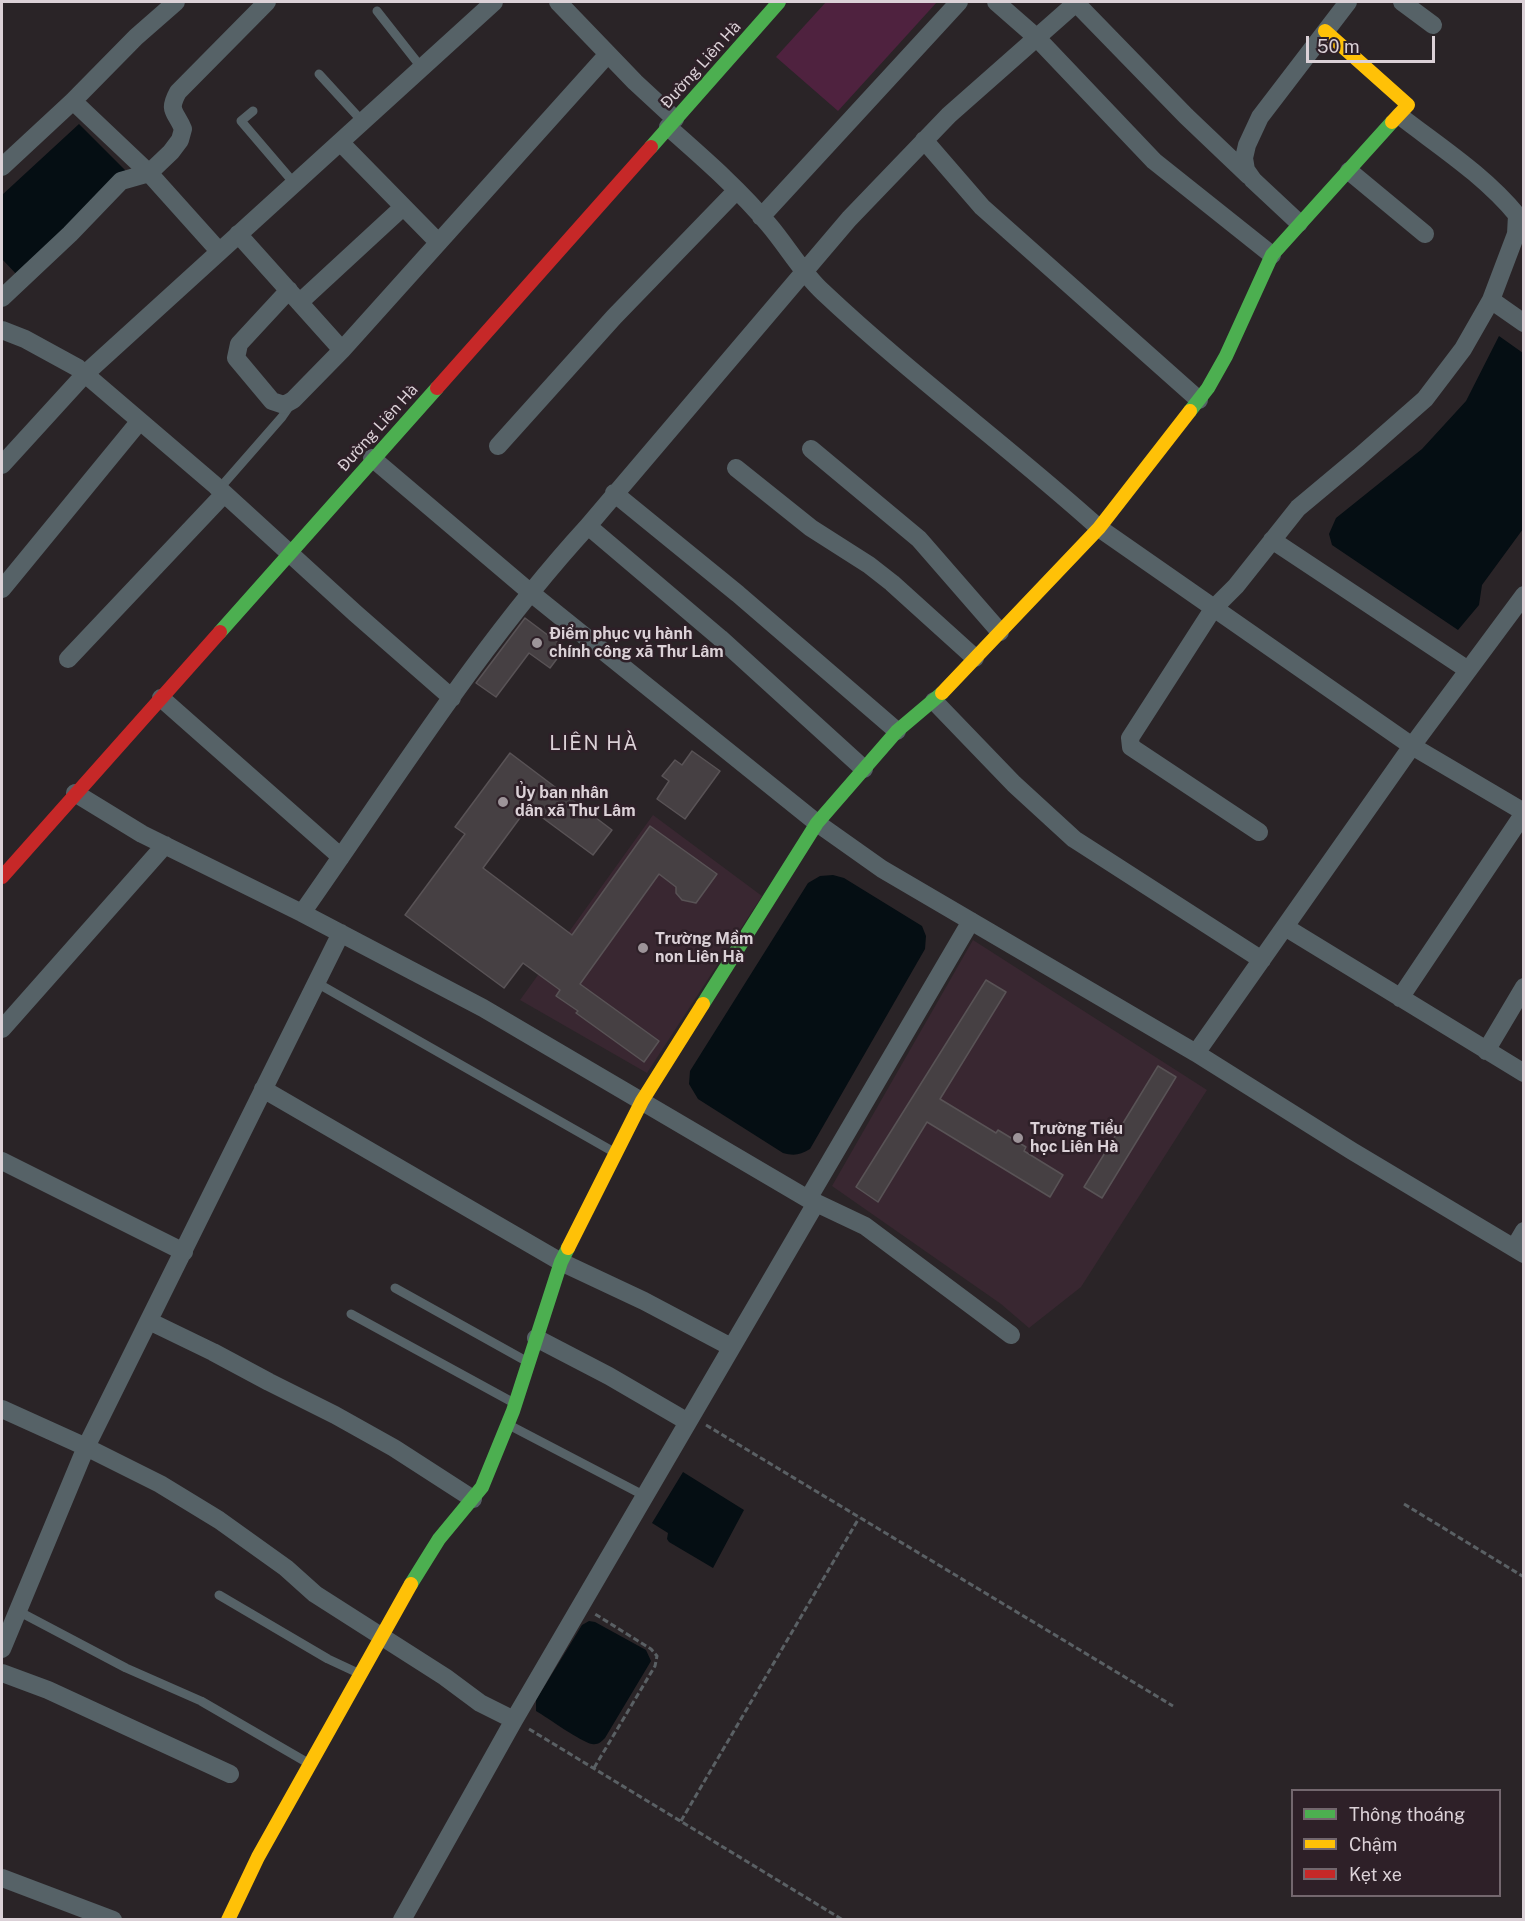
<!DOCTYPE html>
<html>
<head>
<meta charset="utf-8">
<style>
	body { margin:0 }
	#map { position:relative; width:1525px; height:1921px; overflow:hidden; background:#2a2427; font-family:"Public Sans",sans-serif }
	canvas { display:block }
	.frame { position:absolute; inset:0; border:3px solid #dbd1d7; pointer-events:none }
	.legend { position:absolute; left:1291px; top:1789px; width:210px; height:108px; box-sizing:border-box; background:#2e2028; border:2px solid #73676e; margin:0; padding:8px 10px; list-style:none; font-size:18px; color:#dbd1d7 }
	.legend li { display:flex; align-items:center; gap:12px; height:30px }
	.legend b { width:30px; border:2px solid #73676e }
	.scale { position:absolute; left:1306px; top:36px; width:129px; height:27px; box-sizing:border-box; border:3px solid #dbd1d7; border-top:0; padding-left:8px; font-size:18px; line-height:21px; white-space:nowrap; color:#dbd1d7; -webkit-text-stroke:4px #2e2028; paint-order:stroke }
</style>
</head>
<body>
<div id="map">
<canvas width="1525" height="1921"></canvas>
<div class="frame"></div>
<ul class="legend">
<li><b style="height:8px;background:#4caf50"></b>Thông thoáng</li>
<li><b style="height:8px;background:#ffc107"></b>Chậm</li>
<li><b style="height:8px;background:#c62828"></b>Kẹt xe</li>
</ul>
<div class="scale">50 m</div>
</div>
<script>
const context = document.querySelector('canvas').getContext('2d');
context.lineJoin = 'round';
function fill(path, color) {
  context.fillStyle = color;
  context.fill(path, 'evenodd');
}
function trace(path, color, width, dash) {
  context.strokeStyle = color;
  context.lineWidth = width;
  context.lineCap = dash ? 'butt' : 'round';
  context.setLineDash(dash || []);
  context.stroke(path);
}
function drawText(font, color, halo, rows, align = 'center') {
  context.font = font + ' "Public Sans",sans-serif';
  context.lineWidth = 5;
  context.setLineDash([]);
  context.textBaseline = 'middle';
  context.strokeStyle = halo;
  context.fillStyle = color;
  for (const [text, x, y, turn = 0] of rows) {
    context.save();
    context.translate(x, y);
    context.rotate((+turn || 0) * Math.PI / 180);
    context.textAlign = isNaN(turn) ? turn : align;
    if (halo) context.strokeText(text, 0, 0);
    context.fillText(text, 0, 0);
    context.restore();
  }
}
fill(new Path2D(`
	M653 815 762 896 647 1073 520 1000Z
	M973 940 1207 1090 1081 1287 1029 1328 1001 1304 832 1186Z`), '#392731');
fill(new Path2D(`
	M826 2H937L838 111 776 57Z`), '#4f223f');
fill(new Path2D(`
	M79 124 125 170V172L19 277 2 259V195Z
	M1499 336 1523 353V529L1482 585 1479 605 1458 630 1332 545 1329 534 1336 518 1422 449 1466 401Z
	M833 875 844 878 922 926 926 936 925 949 810 1149C800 1155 794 1156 783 1153L698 1099 689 1084 690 1071 808 883 820 876Z
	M683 1472 744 1510 713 1568 669 1542 667 1539 668 1533 652 1523Z
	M589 1621 595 1622 646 1650 651 1661 605 1738C601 1742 598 1745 592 1744 581 1742 548 1718 536 1711V1700L582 1625Z`), '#050e13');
const building = new Path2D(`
	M525 618 565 648 550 668 529 653 496 697 476 683Z
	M692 751 720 771 685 819 657 799 669 781 662 776 675 760 682 765Z
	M510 753 612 830 593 855 528 807 483 868 572 935 650 826 717 874 696 903 682 900 676 893V887L659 874 580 984 659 1041 644 1062 576 1013 578 1011 556 996 560 990 523 963 504 988 405 915 465 834 455 827Z
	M986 980 1006 992 940 1099 996 1133 998 1130 1026 1147 1024 1151 1063 1175 1050 1197 927 1122 878 1202 856 1187Z
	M1158 1066 1176 1077 1102 1198 1084 1187Z`);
fill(building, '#464043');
trace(building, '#595356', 1.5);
trace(new Path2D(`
	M706 1425 1173 1706
	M1404 1504 1524 1577
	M529 1729 843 1920
	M594 1768 655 1666 657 1656 651 1649 595 1614
	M681 1821 859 1518`), '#5a6064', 3, [6, 3]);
trace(new Path2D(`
	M377 11 421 67
	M319 74 362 121
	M253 111 241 121 294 183
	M219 489 282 417 291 404
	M317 983 612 1151
	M395 1288 526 1361
	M351 1314 514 1403
	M509 1425 645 1496
	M219 1595 328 1659 358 1673
	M18 1611 126 1668 201 1701 308 1763`), '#566267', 9);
trace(new Path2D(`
	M558 2 635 82 675 119
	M996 2 1036 37 1154 161 1272 255
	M1402 2 1433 25
	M1076 3 1186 116 1249 176
	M73 101 149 173 219 251
	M668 127C703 158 739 189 769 225 787 246 802 273 823 292 911 375 1009 447 1099 528L1412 746 1524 812
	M924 140 982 207 1199 400
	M340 142 438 242
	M2 167 73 101 136 37 176 2
	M1349 171 1425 234
	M761 217 959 2
	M1299 223 1253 180 1246 170 1244 158 1247 145 1260 117 1348 2
	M238 234 342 350
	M289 290 239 344 236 358 272 401 284 405 293 400 342 350 608 54
	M2 298 70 234 121 181 149 173 171 152 180 140 183 129C176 111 167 112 178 92L267 2
	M1491 300 1524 323
	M300 302 403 207
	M2 330 25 339 78 368 216 486 355 613 452 698
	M498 446 614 317 736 191
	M811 449 919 539 1000 632
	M372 458 531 593 817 823 882 869 1196 1053 1352 1151 1524 1254
	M2 465 85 374 494 2
	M736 468 811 528 869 565 892 583 975 658
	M614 493 738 594 897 731
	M588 526 720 638 864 769
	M1272 540 1468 670
	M2 589 139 422
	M68 659 224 494
	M161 698 341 857
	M934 701 1014 784 1074 839 1262 960
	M75 793 142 834 302 913 483 1008 808 1199 865 1226 1011 1335
	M1259 832 1131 747 1130 738 1213 609 1236 586 1298 508 1359 457 1425 399 1463 349 1491 300 1516 234 1517 215C1484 175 1440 147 1400 116
	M302 913C394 782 480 644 588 526L849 219 949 115 1077 2
	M1285 927 1524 1073
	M1400 998 1524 813
	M2 1029 165 845
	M1486 1051 1524 987
	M1196 1053 1412 746 1524 595
	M263 1089 561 1262 644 1301 731 1347
	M2 1161 184 1252
	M808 1199 971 921
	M1514 1248 1524 1231
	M149 1321 213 1352 269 1382 335 1415 394 1448 473 1499
	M536 1338 609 1376 688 1422
	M2 1409 86 1447 160 1484 219 1520 286 1568 315 1594 445 1677 480 1703 514 1720
	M2 1649 86 1447 341 933
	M2 1673 48 1690 230 1774
	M2 1878 113 1920
	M402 1920 514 1720 816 1203`), '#566267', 18);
trace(new Path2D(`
	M651 147 779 2
	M1190 411 1208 388 1226 356 1272 255 1392 122
	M220 632 437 388
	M703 1004 817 823 897 731 942 693
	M411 1584 439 1539 482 1487 513 1411 561 1262 568 1248`), '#4caf50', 14);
trace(new Path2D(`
	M1325 31 1408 105 1392 122
	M942 693 1099 528 1190 411
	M568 1248 642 1101 703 1004
	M228 1920 258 1857 411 1584`), '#ffc107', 14);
trace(new Path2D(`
	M437 388 651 147
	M2 877 220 632`), '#c62828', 14);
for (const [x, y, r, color] of [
	[537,643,6,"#9d9499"],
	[503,802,6,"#9d9499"],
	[643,948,6,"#9d9499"],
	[1018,1138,6,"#9d9499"]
]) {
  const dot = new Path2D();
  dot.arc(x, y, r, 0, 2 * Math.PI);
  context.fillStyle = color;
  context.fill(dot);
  trace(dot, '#2e2028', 2);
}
drawText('16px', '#dbd1d7', '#2e2028', [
	["Đường Liên Hà",701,65,-48],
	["Đường Liên Hà",378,428,-48]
]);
drawText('bold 16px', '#dbd1d7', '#2e2028', [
	["Điểm phục vụ hành",549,634],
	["chính công xã Thư Lâm",549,652],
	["Ủy ban nhân",515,793],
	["dân xã Thư Lâm",515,811],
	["Trường Mầm",655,939],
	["non Liên Hà",655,957],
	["Trường Tiểu",1030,1129],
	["học Liên Hà",1030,1147]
], 'left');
context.letterSpacing = '1.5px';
drawText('20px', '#dbd1d7', '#2e2028', [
	["LIÊN HÀ",594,744]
]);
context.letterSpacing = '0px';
</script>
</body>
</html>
